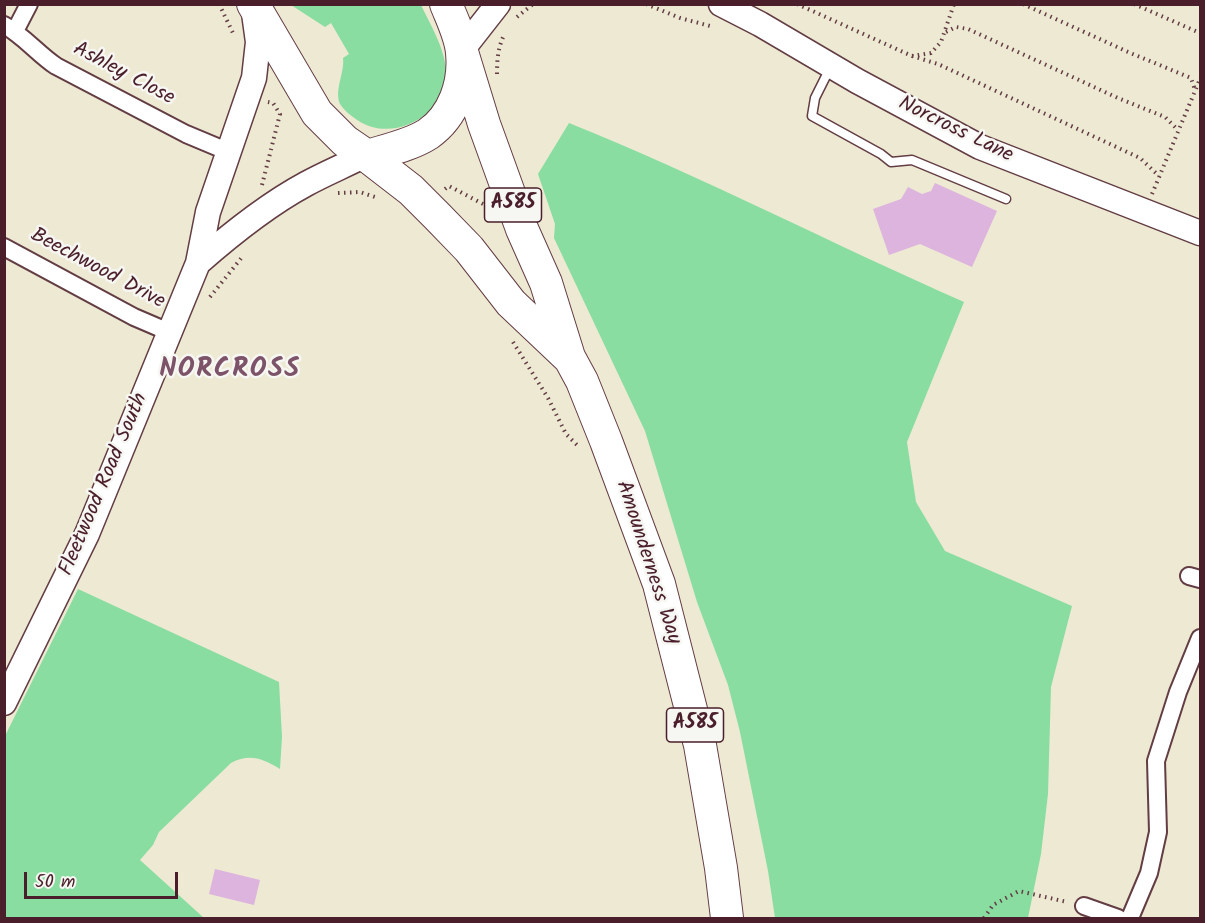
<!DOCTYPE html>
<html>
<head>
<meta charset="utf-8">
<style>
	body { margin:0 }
	#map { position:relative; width:1205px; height:923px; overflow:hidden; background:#eee9d3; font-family:Kalam,sans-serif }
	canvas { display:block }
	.frame { position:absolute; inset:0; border:6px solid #4a1f2b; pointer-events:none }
	.scale { position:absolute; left:24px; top:872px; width:154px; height:27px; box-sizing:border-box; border:3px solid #4a1f2b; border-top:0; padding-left:8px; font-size:18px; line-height:21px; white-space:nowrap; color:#4a1f2b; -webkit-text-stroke:4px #f6f6f2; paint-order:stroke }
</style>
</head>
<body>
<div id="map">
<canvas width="1205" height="923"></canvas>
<div class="frame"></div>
<div class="scale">50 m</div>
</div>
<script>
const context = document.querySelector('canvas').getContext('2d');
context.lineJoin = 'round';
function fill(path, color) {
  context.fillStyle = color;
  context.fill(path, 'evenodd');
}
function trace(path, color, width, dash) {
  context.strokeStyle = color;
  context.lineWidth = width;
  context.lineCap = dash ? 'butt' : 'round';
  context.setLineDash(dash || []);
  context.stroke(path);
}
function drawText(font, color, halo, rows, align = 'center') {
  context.font = font + ' Kalam,sans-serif';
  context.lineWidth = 5;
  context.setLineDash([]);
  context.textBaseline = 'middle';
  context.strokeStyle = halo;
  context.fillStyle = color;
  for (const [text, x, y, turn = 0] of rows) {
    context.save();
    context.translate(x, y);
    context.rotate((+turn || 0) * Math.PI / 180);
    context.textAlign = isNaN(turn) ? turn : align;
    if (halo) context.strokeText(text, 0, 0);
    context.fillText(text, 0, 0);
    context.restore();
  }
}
fill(new Path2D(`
	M291 5H421C430 24 444 47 446 69 449 116 389 147 353 117 349 114 343 109 340 104 334 90 345 72 343 58L349 54 331 23 325 27Z
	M569 123C703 177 832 244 964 302L907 442 916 502 945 551 1072 606 1051 687 1048 794 1041 854 1028 918H775L768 871 740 732 728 685 697 602 645 431 554 238 555 224 538 174Z
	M78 589 279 682 282 737 280 769C263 759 250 753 231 763L159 832 153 845 140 860 204 918H5V736Z`), '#89dda0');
fill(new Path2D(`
	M935 183 997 211 972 267 920 244 889 255 873 209 901 199 908 187 922 194 931 191Z
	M215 869 260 880 254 905 209 894Z`), '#dcb4dd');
const lane = new Path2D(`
	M830 68 815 98 812 116 881 154 891 162 912 160 1006 199`);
const street = new Path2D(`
	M4 25C24 36 38 54 56 66L186 134 229 152
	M15 31 29 4
	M4 247 134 317 169 332
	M1189 576 1200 579
	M1084 906 1118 918
	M1130 918 1149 873 1158 832 1156 761 1178 692 1200 638`);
const secondary = new Path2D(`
	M721 4 760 24 857 81 980 147 1200 233
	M462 50 498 4
	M198 263C231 234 267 205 306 184 326 173 346 165 365 155
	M4 703 87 534 198 263 208 212 254 78 258 42 254 13`);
const highway = new Path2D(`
	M253 4 317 113 345 141 367 156C387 150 411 145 428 134 454 116 465 83 462 53 461 37 452 19 446 4
	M462 52 484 124 522 229 546 283 569 357 582 381 606 441 659 584 700 745 721 868 727 918
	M367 156 411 190 438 217 469 249 511 303 568 357`);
trace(lane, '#633d44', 11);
trace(street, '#633d44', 20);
trace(secondary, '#633d44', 27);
trace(highway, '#633d44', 34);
trace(new Path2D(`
	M219 4 233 33
	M646 4 680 18 714 27
	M797 4 912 56 931 53 941 42 954 4
	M1023 4 1128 52 1191 78 1195 90
	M1134 4 1200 33
	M517 17 533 4
	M946 32 956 27 968 29 1118 98 1165 117 1178 130
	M912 56 938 64 1140 158 1159 176
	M497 74C497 59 498 48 504 35
	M262 185 280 114 273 103 268 102
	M445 189 449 186 485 205
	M338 193 360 192 378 198
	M1152 194 1200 79
	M210 297 243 256
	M513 342 548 398 566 434 579 447
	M984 918 993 905 1019 891 1067 902`), '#633d44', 4, [1.5, 4.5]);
trace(lane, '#fff', 8);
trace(street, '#fff', 16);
trace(secondary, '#fff', 24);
trace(highway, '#fff', 32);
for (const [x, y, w] of [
	[513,205,57],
	[695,725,57]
]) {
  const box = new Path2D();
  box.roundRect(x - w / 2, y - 17, w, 34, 4.5);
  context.fillStyle = '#f6f6f2';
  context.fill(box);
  trace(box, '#4a1f2b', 1.5);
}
drawText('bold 20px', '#4a1f2b', null, [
	["A585",513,205],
	["A585",695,725]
]);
drawText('21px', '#4a1f2b', '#f6f6f2', [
	["Ashley Close",123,75,28],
	["Norcross Lane",955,131,26],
	["Beechwood Drive",97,270,28],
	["Fleetwood Road South",105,485,-67],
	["Amounderness Way",647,563,72]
]);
context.letterSpacing = '1.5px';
drawText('bold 27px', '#7d5369', '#f6f6f2', [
	["NORCROSS",230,371]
]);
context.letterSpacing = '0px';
</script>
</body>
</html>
